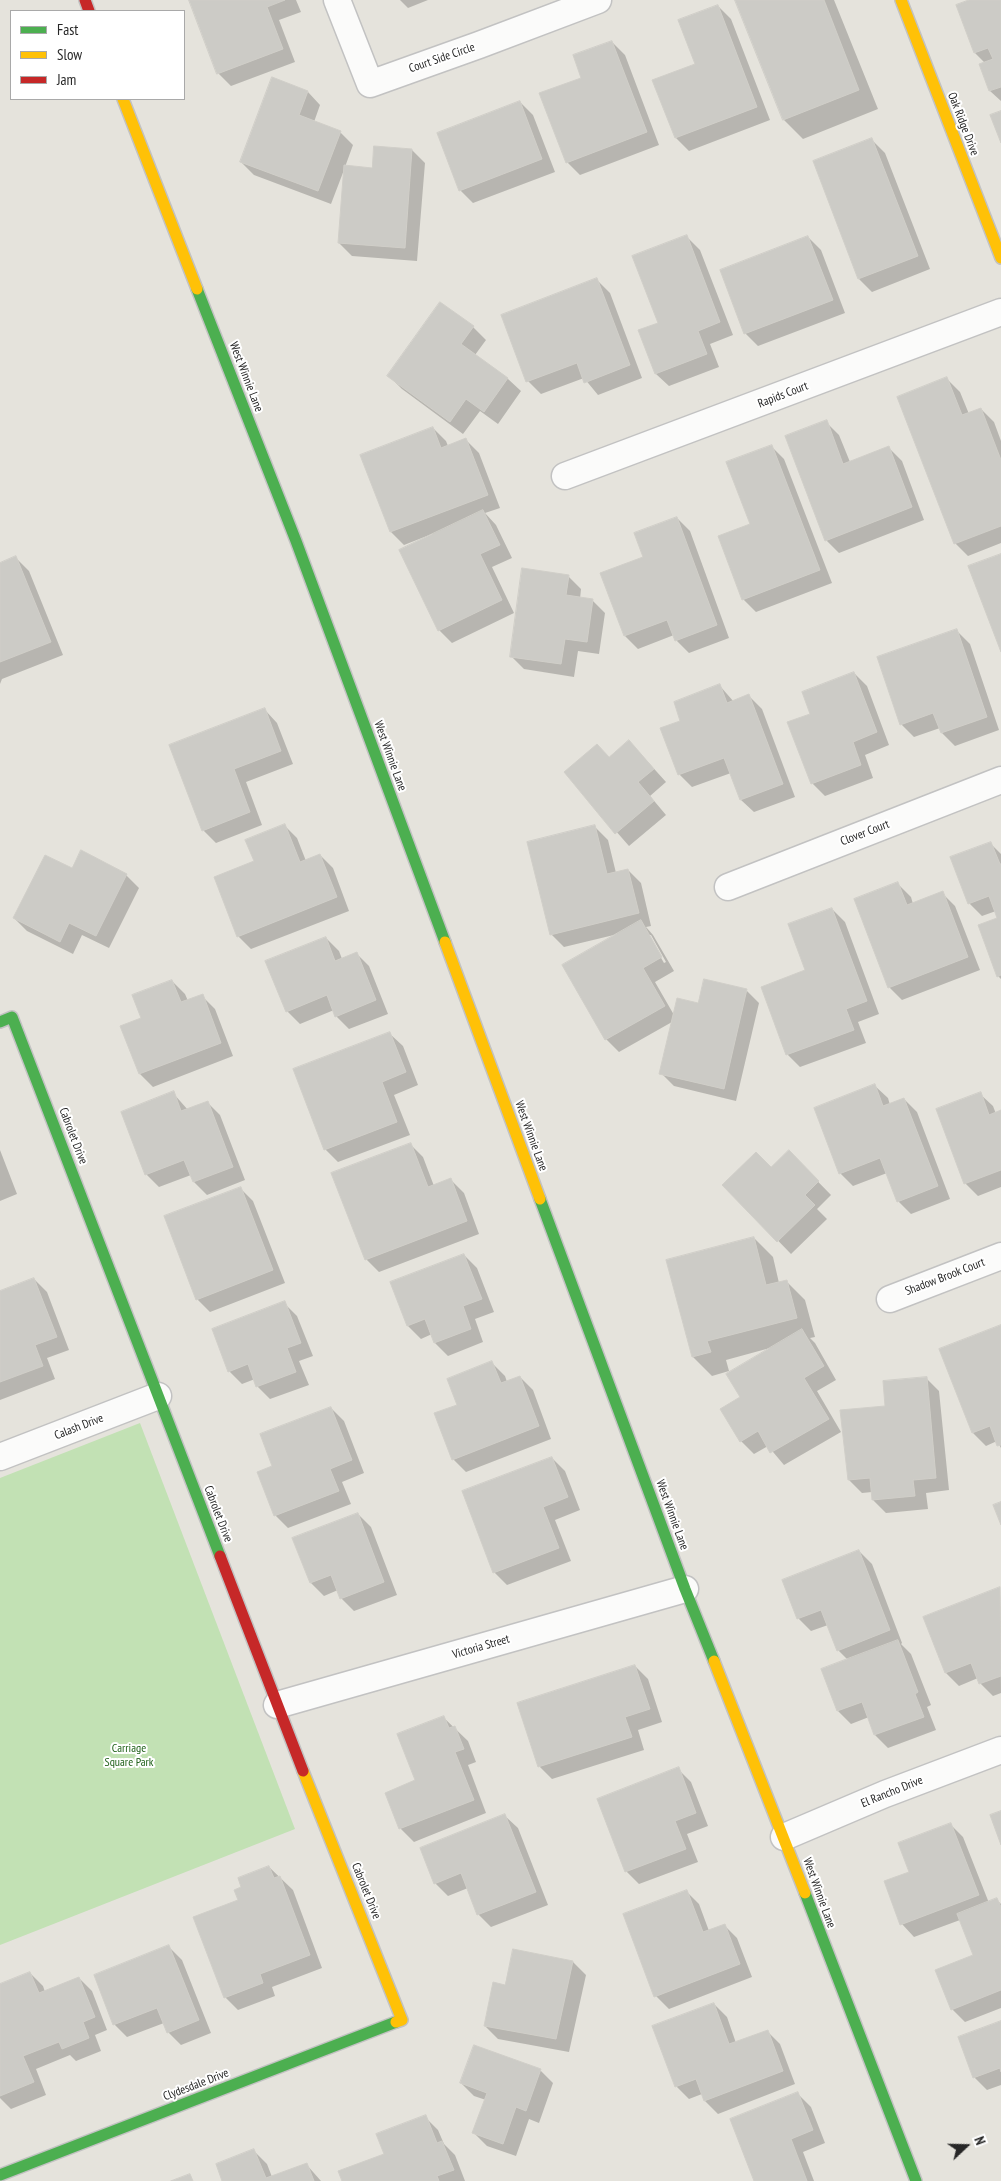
<!DOCTYPE html>
<html>
<head>
<meta charset="utf-8">
<style>
	body { margin:0 }
	#map { position:relative; width:1001px; height:2181px; overflow:hidden; background:#e5e3dc; font-family:"PT Sans Narrow",sans-serif }
	canvas { display:block }
	.legend { position:absolute; left:10px; top:10px; width:175px; height:90px; box-sizing:border-box; background:#fff; border:1px solid #a9a9a9; margin:0; padding:6px 9px; list-style:none; font-size:15px; color:#272727 }
	.legend li { display:flex; align-items:center; gap:10px; height:25px }
	.legend b { width:25px; border:1px solid #a9a9a9 }
	.north { position:absolute; left:941px; top:2121px; width:50px; height:50px; -webkit-text-stroke:4px #fff; paint-order:stroke; rotate:69deg; font-size:14px; font-weight:700; line-height:20px; text-align:center; color:#272727 }
	.north::after { content:''; display:block; margin:auto; width:18px; height:22px; background:#272727; clip-path:polygon(50% 0,100% 100%,50% 72%,0 100%) }
</style>
</head>
<body>
<div id="map">
<canvas width="1001" height="2181"></canvas>
<ul class="legend">
<li><b style="height:6px;background:#4caf50"></b>Fast</li>
<li><b style="height:6px;background:#ffc107"></b>Slow</li>
<li><b style="height:6px;background:#c62828"></b>Jam</li>
</ul>
<div class="north">N</div>
</div>
<script>
const context = document.querySelector('canvas').getContext('2d');
context.lineJoin = 'round';
function fill(path, color) {
  context.fillStyle = color;
  context.fill(path, 'evenodd');
}
function trace(path, color, width, dash) {
  context.strokeStyle = color;
  context.lineWidth = width;
  context.lineCap = dash ? 'butt' : 'round';
  context.setLineDash(dash || []);
  context.stroke(path);
}
function drawText(font, color, halo, rows, align = 'center') {
  context.font = font + ' "PT Sans Narrow",sans-serif';
  context.lineWidth = 4;
  context.setLineDash([]);
  context.textBaseline = 'middle';
  context.strokeStyle = halo;
  context.fillStyle = color;
  for (const [text, x, y, turn = 0] of rows) {
    context.save();
    context.translate(x, y);
    context.rotate((+turn || 0) * Math.PI / 180);
    context.textAlign = isNaN(turn) ? turn : align;
    if (halo) context.strokeText(text, 0, 0);
    context.fillText(text, 0, 0);
    context.restore();
  }
}
fill(new Path2D(`
	M140 1423 295 1829 0 1945V1478Z`), '#c2e1b4');
fill(new Path2D(`
	M190 0H296L301 12 279 20 295 62 231 86 218 73Z
	M400 0H428L408 8Z
	M738 0H834L878 109 803 139 784 120Z
	M973 0H1001V101L990 91 981 65 985 63 975 53Z
	M718 6 731 19 770 120 689 151 676 138Z
	M612 42 625 55 659 145 580 175 567 162 583 78Z
	M308 92 320 105 314 122 340 132 353 145 345 167 373 169 412 150 425 163 417 261 352 256 339 243 344 170 331 204 254 175 241 162Z
	M520 102 533 115 555 172 473 203 460 190Z
	M872 140 885 153 930 269 872 292 859 279Z
	M687 237 700 250 733 335 710 344 719 367 669 386 656 374 640 330 659 323Z
	M808 237 821 250 845 313 758 346 745 333Z
	M597 280 610 293 642 378 598 395 584 378 541 394 528 381Z
	M473 327 486 340 475 355 508 379 521 391 498 424 480 411 463 434 402 389 389 376Z
	M947 379 960 392 969 414 981 409 994 422 1001 441V543L968 556 955 543Z
	M826 422 839 435 850 462 889 448 902 461 924 520 839 553 826 540Z
	M433 428 446 441 448 446 466 440 479 453 500 508 485 513 496 525 512 558 492 567 514 613 452 643 439 630 432 534 404 545 391 532Z
	M771 446 784 459 832 583 756 612 743 599 751 525Z
	M677 518 690 531 729 638 689 653 676 640 674 635 638 649 625 636 645 558Z
	M16 558 29 571 63 655 2 679 0 684V564Z
	M568 576 581 589 580 599 592 600 605 613 599 654 578 651 574 677 524 669 511 656Z
	M957 631 970 644 999 730 955 746 942 733 940 728 914 737 901 724Z
	M854 673 867 686 889 745 865 755 873 778 825 796 812 783V714Z
	M720 686 734 702 749 696 762 709 795 797 754 812 741 800 731 773 692 787 679 774 682 721Z
	M265 710 277 723 293 764 246 782 262 825 216 843 203 830 171 746Z
	M629 741 666 782 650 796 666 815 629 846 565 773 610 758Z
	M284 825 297 838 306 861 320 855 333 868 349 911 251 949 238 936 255 862Z
	M595 827 608 840 616 873 628 870 641 883 651 926 646 927 653 935 674 971 655 982 674 1015 699 1004 746 990 759 1003 736 1101 674 1086 661 1073 672 1022 619 1052 606 1039 618 934 564 947 551 934ZM648 935H651L666 962 664 963Z
	M991 844 1001 854V979L998 976 999 919 996 911 982 916 969 903Z
	M73 870 126 875 139 888 109 948 82 935 73 954 27 931 14 918Z
	M898 884 911 897 913 904 942 893 955 906 980 970 902 1000 889 987Z
	M832 909 845 922 879 1014 858 1022 866 1043 800 1067 787 1054 807 971Z
	M326 938 339 951 342 959 356 953 369 966 388 1014 349 1029 336 1016 334 1010 300 1024 287 1011Z
	M172 981 185 994 188 1001 202 996 215 1009 233 1056 153 1087 140 1074 142 1019Z
	M390 1034 403 1046 418 1085 394 1095 410 1135 338 1162 325 1149Z
	M875 1086 888 1098 890 1105 904 1099 917 1112 950 1199 911 1214 898 1201 887 1173 853 1186 840 1173Z
	M173 1093 188 1110 207 1102 220 1115 245 1180 207 1195 194 1182 191 1175 159 1187 146 1174Z
	M980 1094 993 1106 996 1114 1001 1112V1187L978 1196 965 1183Z
	M410 1144 423 1157 434 1186 451 1180 464 1193 479 1234 379 1272 366 1259Z
	M0 1150 17 1194 0 1201Z
	M789 1152 831 1195 817 1209 827 1219 791 1254 724 1185 771 1169Z
	M240 1188 253 1201 285 1283 210 1312 197 1299Z
	M754 1238 773 1257 779 1283 786 1281 805 1300 815 1337 810 1338 815 1343 836 1380 817 1391 841 1432 784 1465 768 1446 754 1454 741 1441 742 1398 770 1348 726 1360 729 1371 712 1376 693 1357Z
	M464 1255 477 1268 494 1312 475 1319 483 1342 448 1356 435 1343 432 1334 421 1339 408 1326 391 1283Z
	M34 1279 47 1292 69 1350 47 1358 55 1379 0 1400V1292Z
	M284 1303 297 1316 313 1356 299 1361 309 1385 270 1399 257 1386 255 1379 242 1384 229 1371Z
	M1001 1326V1448L997 1441 986 1446 973 1433 941 1349Z
	M492 1363 505 1376 507 1382 520 1377 533 1390 551 1439 466 1472 453 1459 458 1405Z
	M926 1378 939 1391 949 1490 926 1493 928 1509 886 1513 873 1500 872 1492 862 1493 849 1480 886 1407Z
	M331 1408 344 1421 364 1473 342 1482 351 1504 288 1528 275 1515 274 1467Z
	M552 1458 565 1471 580 1510 555 1520 571 1561 507 1585 494 1572Z
	M358 1514 371 1527 397 1595 354 1611 341 1598 338 1590 324 1596 311 1583Z
	M859 1551 872 1564 902 1643 901 1644 911 1654 931 1705 927 1707 936 1730 888 1748 875 1735 869 1717 851 1724 838 1711 848 1660 838 1650 828 1625 811 1631 798 1618Z
	M1000 1588 1001 1693 993 1696 980 1683 978 1678 959 1686 946 1673 924 1617Z
	M635 1666 648 1679 662 1722 638 1730 644 1750 552 1779 539 1766Z
	M443 1717 468 1741 476 1762 468 1765 486 1813 414 1842 401 1829 386 1793 417 1781Z
	M678 1769 691 1782 708 1826 687 1834 698 1862 639 1884 626 1871Z
	M505 1816 518 1828 548 1905 491 1927 478 1914 468 1888 448 1896 435 1883Z
	M950 1824 963 1837 989 1903 997 1900 1001 1904V2008L965 2022 952 2009 974 1955 960 1920 914 1937 902 1924 911 1872Z
	M269 1867 293 1890 322 1968 272 1987 275 1996 238 2010 225 1997 240 1900 243 1888Z
	M686 1891 699 1904 709 1931 724 1925 737 1938 752 1977 669 2009 656 1996Z
	M169 1947 182 1960 211 2033 181 2045 168 2032 164 2023 127 2037 114 2024Z
	M514 1951 573 1962 586 1975 569 2052 498 2039 485 2026 506 1987Z
	M30 1973 43 1986 45 1992 79 1978 92 1991 107 2030 95 2035 101 2051 76 2061 70 2055 36 2069 46 2095 11 2109 0 2098V1985Z
	M714 2004 727 2017 736 2043 767 2031 780 2044 795 2084 718 2114 705 2101 702 2094 689 2099 676 2086Z
	M1001 2023V2085L987 2090 974 2077Z
	M540 2070 553 2083 539 2123 529 2119 516 2156 487 2146 474 2133 486 2100 474 2096 461 2083Z
	M798 2094 811 2107 825 2143 803 2152 814 2181H755Z
	M425 2117 438 2130 444 2144 455 2155 465 2181H343L386 2155Z
	M254 2151 267 2164 272 2177 306 2164 321 2181H224Z`), '#0003');
const building = new Path2D(`
	M189 0H285L267 7 283 49 217 74Z
	M735 0H824L859 90 783 120Z
	M969 0H1001V87L989 91 979 64 993 59 988 48 974 53 956 5Z
	M718 5 757 107 675 138 652 80 695 64 678 20Z
	M612 41 647 132 566 163 539 93 581 78 573 55Z
	M272 77 308 91 299 115 341 131 318 191 240 162Z
	M520 101 542 159 459 191 437 133Z
	M1001 111V143L990 115Z
	M872 138 918 256 858 279 813 161Z
	M374 146 412 149 405 248 338 243 344 165 372 168Z
	M687 235 720 322 698 331 707 354 655 374 638 330 658 323 632 256Z
	M808 236 833 300 744 334 720 270Z
	M597 278 630 365 584 383 577 363 526 382 501 315Z
	M440 302 474 326 461 344 508 378 484 412 466 399 450 422 387 376Z
	M947 377 962 415 981 408 1001 460V526L954 544 897 397Z
	M827 420 843 464 889 446 912 507 825 541 785 436Z
	M433 427 441 448 466 438 488 495 390 532 360 455Z
	M772 445 820 570 742 600 718 536 750 524 726 462Z
	M483 510 500 545 480 554 502 600 438 631 399 550Z
	M677 517 717 625 675 641 667 620 624 636 600 573 643 557 634 533Z
	M1001 554V652L968 566Z
	M16 556 51 642 0 662V563Z
	M522 568 569 575 566 595 593 599 587 642 565 639 561 664 510 657Z
	M957 629 987 717 941 733 933 713 900 725 877 657Z
	M854 672 877 732 853 742 861 765 811 784 787 722 810 714 802 692Z
	M720 684 727 703 749 694 783 784 740 800 724 758 678 775 660 728 680 721 674 702Z
	M265 708 281 751 234 769 250 812 202 831 169 745Z
	M629 740 654 769 638 782 654 801 615 834 564 772 597 744 609 757Z
	M285 824 300 862 320 854 337 897 237 937 214 877 254 861 245 840Z
	M595 825 607 874 628 869 639 913 550 935 527 842Z
	M991 842 1000 864H1001V975L997 977 978 925 997 918 989 896 968 904 950 857Z
	M81 850 127 874 96 936 69 923 60 942 13 918 45 855 72 868Z
	M898 882 907 905 943 891 968 957 888 988 854 899Z
	M832 908 867 1001 846 1009 854 1030 786 1055 761 987 805 970 788 924Z
	M641 920 662 957 643 968 665 1006 605 1040 562 965Z
	M326 937 335 961 357 952 376 1000 335 1017 327 995 286 1012 265 961Z
	M704 979 747 989 724 1089 659 1074 677 998 698 1003Z
	M172 980 181 1002 203 994 221 1043 139 1074 120 1026 141 1018 132 995Z
	M390 1032 406 1072 382 1082 397 1122 324 1150 293 1069Z
	M875 1084 883 1106 904 1098 938 1186 897 1202 880 1158 839 1174 814 1108Z
	M174 1091 181 1111 208 1101 233 1167 193 1182 184 1160 145 1175 121 1112Z
	M981 1092 989 1115 1001 1110V1170L964 1184 936 1109Z
	M411 1143 428 1187 451 1178 467 1221 365 1260 331 1173Z
	M789 1150 819 1181 805 1195 815 1205 777 1242 722 1185 756 1152 771 1167Z
	M241 1187 273 1270 196 1300 164 1216Z
	M754 1237 766 1285 787 1280 797 1318 707 1341 711 1352 692 1357 666 1260Z
	M464 1254 482 1299 463 1306 471 1329 434 1343 425 1319 407 1326 390 1282Z
	M34 1278 57 1337 35 1345 43 1366 0 1382V1291Z
	M285 1301 301 1343 287 1348 296 1372 256 1387 248 1364 228 1372 212 1329Z
	M1001 1325V1445L997 1446 990 1426 972 1433 939 1349Z
	M802 1329 824 1366 804 1378 829 1419 770 1453 758 1431 740 1442 720 1409 740 1397 726 1374Z
	M492 1361 501 1383 520 1376 539 1426 452 1460 434 1413 457 1405 447 1379Z
	M927 1377 936 1478 913 1480 915 1496 872 1500 870 1478 848 1480 840 1410 885 1406 883 1381Z
	M331 1407 352 1460 330 1469 339 1491 274 1516 257 1472 272 1466 260 1434Z
	M552 1457 568 1497 543 1507 559 1548 493 1573 462 1491Z
	M1001 1502V1525L993 1505Z
	M358 1513 384 1582 340 1599 331 1575 310 1583 292 1538Z
	M859 1550 890 1630 837 1651 821 1610 797 1619 782 1580Z
	M1000 1587 1001 1676 979 1684 971 1663 945 1673 923 1617Z
	M898 1640 918 1692 915 1694 924 1717 874 1735 862 1702 837 1711 821 1669Z
	M635 1665 650 1709 625 1717 632 1737 538 1767 517 1703Z
	M444 1716 449 1728 455 1726 464 1749 455 1752 474 1800 399 1829 385 1793 415 1780 397 1734Z
	M679 1767 696 1813 675 1821 686 1849 625 1872 597 1799Z
	M1001 1811V1845L990 1815Z
	M505 1814 536 1892 477 1915 461 1873 434 1884 420 1848Z
	M951 1823 979 1895 900 1925 884 1881 909 1872 898 1843Z
	M269 1866 274 1878 280 1876 310 1955 260 1974 263 1983 224 1998 193 1917 238 1900 234 1890 241 1887 238 1878Z
	M687 1890 703 1932 725 1924 740 1964 654 1997 623 1914Z
	M997 1898 1001 1907V1990L951 2010 935 1970 973 1955 957 1914Z
	M169 1945 199 2020 167 2033 157 2008 113 2025 94 1975Z
	M513 1949 573 1961 556 2039 484 2026 493 1982 505 1985Z
	M30 1972 39 1993 79 1977 95 2017 83 2022 89 2038 62 2049 59 2042 23 2056 34 2082 0 2096V1984Z
	M714 2003 729 2044 768 2030 783 2071 704 2101 696 2079 675 2087 652 2026Z
	M1001 2021V2072L1000 2068 973 2078 958 2037Z
	M474 2045 541 2069 526 2111 516 2107 503 2144 472 2133 487 2093 460 2083Z
	M798 2092 813 2130 791 2139 807 2181H754L730 2119Z
	M426 2115 437 2143 442 2141 454 2170 437 2176 439 2181H342L338 2171 384 2154 376 2134Z
	M254 2149 266 2178 307 2163 314 2181H222L216 2164Z
	M190 2174 193 2181H171Z`);
fill(building, '#cccbc6');
trace(building, '#d0cec8', 1);
const street = new Path2D(`
	M337 0 370 84 479 45 598 0
	M565 476 1001 312
	M728 887 1001 780
	M890 1299 1001 1256
	M0 1457 158 1396
	M277 1705 685 1589
	M784 1837 885 1794 1001 1750`);
const fast = new Path2D(`
	M197 289 296 541 445 942
	M0 1022 12 1017 220 1556
	M540 1199 685 1589 714 1661
	M805 1893 916 2181
	M0 2175 396 2022`);
const slow = new Path2D(`
	M901 0 1001 258
	M123 99 197 289
	M445 942 540 1199
	M714 1661 805 1893
	M303 1771 402 2020 396 2022`);
const jam = new Path2D(`
	M85 0 89 11
	M220 1556 303 1771`);
trace(street, '#c2c2c2', 29);
trace(fast, '#c2c2c2', 14);
trace(slow, '#c2c2c2', 14);
trace(jam, '#c2c2c2', 14);
trace(street, '#fbfbfa', 26);
trace(fast, '#4caf50', 11);
trace(slow, '#ffc107', 11);
trace(jam, '#c62828', 11);
drawText('12px', '#272727', '#fff', [
	["Court Side Circle",442,58,-19],
	["Oak Ridge Drive",963,124,69],
	["West Winnie Lane",246,377,69],
	["Rapids Court",783,395,-21],
	["West Winnie Lane",390,756,70],
	["Clover Court",865,833,-21],
	["Cabrolet Drive",73,1136,69],
	["West Winnie Lane",531,1136,70],
	["Shadow Brook Court",945,1277,-21],
	["Calash Drive",79,1427,-21],
	["Cabrolet Drive",218,1514,69],
	["West Winnie Lane",672,1515,70],
	["Victoria Street",481,1647,-16],
	["El Rancho Drive",892,1792,-22],
	["Cabrolet Drive",366,1891,68],
	["West Winnie Lane",819,1893,70],
	["Clydesdale Drive",196,2085,-21]
]);
drawText('12px', '#20611a', '#fff', [
	["Carriage",129,1749],
	["Square Park",129,1763]
]);
</script>
</body>
</html>
